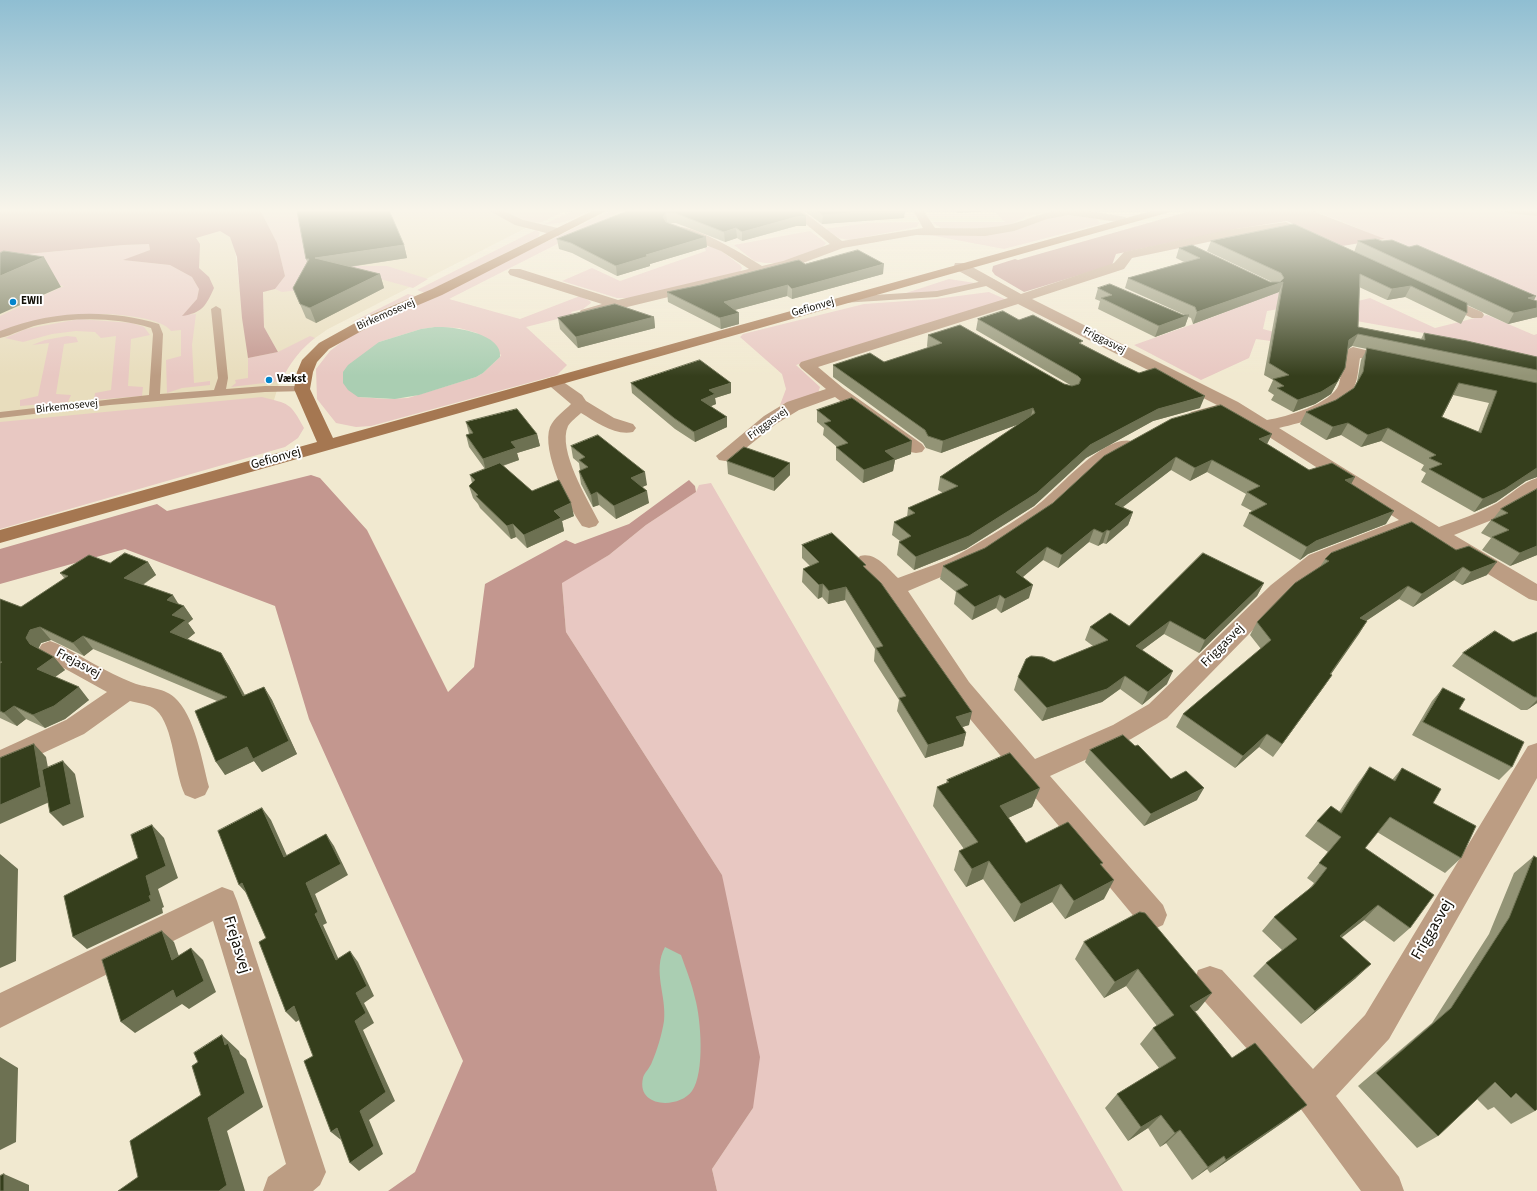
<!DOCTYPE html>
<html>
<head>
<meta charset="utf-8">
<style>
	body { margin:0 }
	canvas { display:block; background:#f1e9d0 }
</style>
</head>
<body>
<canvas width="1537" height="1191"></canvas>
<script>
const context = document.querySelector('canvas').getContext('2d');
context.lineJoin = 'round';
function fill(path, color) {
  context.fillStyle = color;
  context.fill(path, 'evenodd');
}
function trace(path, color, width, dash) {
  context.strokeStyle = color;
  context.lineWidth = width;
  context.lineCap = dash ? 'butt' : 'round';
  context.setLineDash(dash || []);
  context.stroke(path);
}
function drawText(font, color, halo, rows, align = 'center') {
  context.font = font + ' "Source Sans 3",sans-serif';
  context.lineWidth = 4;
  context.setLineDash([]);
  context.textBaseline = 'middle';
  context.strokeStyle = halo;
  context.fillStyle = color;
  for (const [text, x, y, turn = 0] of rows) {
    context.save();
    context.translate(x, y);
    context.rotate((+turn || 0) * Math.PI / 180);
    context.textAlign = isNaN(turn) ? turn : align;
    if (halo) context.strokeText(text, 0, 0);
    context.fillText(text, 0, 0);
    context.restore();
  }
}
fill(new Path2D(`
	M257 210H561L328 329 305 345 291 360 280 380 274 400 0 460V263L232 226 248 357 278 352 264 327 262 242Z`), '#e8ddbd');
fill(new Path2D(`
	M260 210H354L349 266H387L428 279 413 288 362 274 299 290 282 292 275 289 285 276 277 243Z
	M506 210H537L551 212 556 210H566L540 223 528 221 505 212Z
	M574 210H587V212C573 219 561 225 545 224Z
	M612 210H624L449 299 520 319 580 296 590 301 591 303 583 309 571 312 573 315 526 327 567 365 557 375 371 426 356 427 336 423 317 399 316 369 330 351 347 338ZM435 327 459 328 477 333 501 355 500 357 483 373 476 377 408 398 387 399 358 397 379 342 421 329Z
	M993 210H1055V211L1027 216 1014 223 996 228 943 229 932 222H1005Z
	M1310 210H1490L1537 215V304L1336 219Z
	M1073 215 1097 219 1100 224 1004 249 925 234H969L1055 216Z
	M919 222 917 227 849 240 839 238 825 229 868 223Z
	M536 230 540 233 538 237 425 293 417 290Z
	M810 231 826 243 822 248 777 263H765L754 261 734 245Z
	M149 244 150 250 124 260 170 265 192 277 199 289 197 299 183 315 196 314 192 345 194 383 210 381V385L182 388 167 393 166 360 181 356V330L171 331C161 316 102 312 85 315 56 319 28 326 0 332V316L64 286 22 279 0 254 17 255 123 245Z
	M710 246 720 250 740 265 742 268 740 272 631 298H617L562 281 592 268 620 281 706 251 705 248Z
	M949 279 975 283 932 293 900 295Z
	M1286 291 1330 308 1370 298 1435 328 1487 315 1534 335 1537 334V357L1446 337 1284 308 1267 311 1263 329 1300 339V345L1256 339 1249 358 1201 380 1134 345 1216 316 1266 295Z
	M989 292 1007 300 796 365 820 387 818 393 780 405 786 389 782 374 740 337 743 334 864 304 935 299Z
	M408 294 415 296 348 324Z
	M79 319 132 323 144 327 150 335 131 339 128 386 143 387 142 396 94 400 95 393 111 390 116 336 101 338 95 332 76 331 52 334 23 342 5 338 26 329Z
	M67 336 76 337 78 342 64 344 56 394 71 395 68 402 20 406V400L38 396 49 343 32 345 45 340Z
	M310 336 315 338C298 352 291 362 281 381L231 387 236 383 235 380 248 378V358L278 352Z
	M262 397C289 404 290 402 304 428L298 438 285 447 0 529V422Z
	M711 483 1123 1191H717L712 1169 753 1108 722 875 566 632 562 582 609 555 646 525 696 492 699 485Z`), '#e8c8c2');
fill(new Path2D(`
	M0 210H260L277 243 285 276 275 289 263 292 264 327 278 352 248 358 242 318 237 257 230 237 220 231 196 238 200 244 199 268 209 277 214 288C206 306 202 313 182 316L197 299 199 289 192 277 170 265 123 260 150 250 149 244 123 245 17 255 0 254Z
	M1194 210H1310L1385 239 1342 246 1287 221 1236 229 1116 254 1112 265 1024 292 995 275 992 271 993 266 1015 259 1018 260Z
	M311 475 320 478 367 530 448 692 474 667 485 584 566 540 575 544 629 524 689 480 695 486 696 492 646 525 609 555 562 583 566 632 722 875 760 1057 753 1108 712 1169 717 1191H388L415 1172 463 1061 309 719 275 606 125 549 0 584V549L157 504 167 511Z`), '#c3978f');
fill(new Path2D(`
	M435 327C452 326 503 333 500 357L483 373 476 377 419 395 395 399 358 397 348 390 343 383V372L348 365 379 342 421 329Z
	M665 947 681 955C686 969 692 984 695 998 701 1019 705 1073 692 1091 679 1109 636 1108 643 1078 644 1073 650 1068 652 1062 657 1051 662 1034 664 1021 667 996 652 971 665 947Z`), '#aaceb2');
fill(new Path2D(`
	M992 279 995 280V284L937 297 842 303 837 300 842 297 937 291Z
	M216 306 221 309 228 378 226 389 265 386H302L306 387 308 389 306 391 265 392 110 405 0 418V412L149 395 153 334 151 328C114 317 75 317 38 325 25 328 13 335 0 338V331C51 311 106 308 159 324L163 334 160 394 214 390 218 378 211 309Z`), '#bc9d83');
fill(new Path2D(`
	M488 210H502L523 220 562 229 564 232 558 236 515 225Z
	M789 210H801L842 241 923 228 913 210H923L935 228C960 228 986 230 1011 224 1029 220 1045 210 1064 210 1084 209 1105 214 1125 217L1131 220 1125 223 1069 215 1047 219 1014 231 985 236 916 235 843 248 792 267 586 317 581 316 579 313 581 310 602 304 510 275 508 272 510 269H520L618 300 749 269 721 251 675 233 673 230 675 227C692 223 747 256 762 266L783 261 830 244Z
	M1502 210H1537V216L1508 213Z
	M1286 222 1313 234 1315 237 1309 241 1284 230 1227 238 1132 258 1124 269 1032 299 1238 402 1267 420C1286 417 1332 404 1339 384 1342 373 1341 358 1348 349L1353 347 1399 358 1402 361 1399 364 1394 366 1360 358C1358 369 1358 382 1352 391 1339 414 1303 422 1279 428L1439 527C1459 520 1479 513 1497 503 1510 495 1523 482 1537 478V493L1533 497 1497 518 1454 535 1537 584V601L1529 599 1414 529 1323 565 1287 595 1167 718 1131 739 1050 776 1163 905 1167 915 1163 925 1152 930 1141 925 951 696 887 593 856 561 860 556C876 552 887 568 898 578 921 569 947 562 968 549 990 536 1014 522 1035 507 1057 491 1103 434 1132 441L1135 445 1132 449 1099 467 1049 515 981 560 908 591 969 682 1035 759 1113 725 1149 704 1271 585 1309 555 1399 520 1230 412 1197 421 1191 420 1188 416 1191 412 1217 405 1018 304 818 367 843 388 922 444 925 448 922 452 916 453 910 452 835 397 799 410 776 424 731 460 725 461 719 460 716 456 764 416 787 402 826 389 801 368 799 365 801 362 1008 298 955 269 954 266 955 263H965L1021 294 1114 263 1124 252 1227 230Z
	M1440 294 1482 312 1484 315 1482 318H1472L1435 301 1433 298 1435 295Z
	M553 377 559 379 582 395 586 401 614 418 633 424 636 428 633 432C615 436 596 422 581 413 577 417 571 421 568 426 557 450 588 500 599 522L596 526 589 528 582 526C568 506 541 451 550 427 554 418 564 411 571 404L545 382 547 379Z
	M50 641 58 644C81 656 108 673 131 682 144 688 163 687 174 697 195 715 202 761 209 787L205 795 195 799 185 795C174 773 174 726 156 710 150 704 138 703 130 701L84 734 0 773V750L66 720 107 692 42 656 38 650 42 644Z
	M1537 743V778L1389 1039 1336 1096 1399 1177 1404 1191H1361L1300 1108 1198 994 1194 982 1198 970 1210 966 1222 970 1313 1069 1365 1015 1528 746Z
	M222 887 233 891 237 901 326 1172 320 1185 313 1191H263L268 1177 286 1164 213 921 0 1028V993Z`), '#bc9d83');
fill(new Path2D(`
	M594 210H608L442 295 376 323 329 349 317 362 313 372 310 389 333 438 1155 210H1172L1170 212 0 543V530L317 442 294 389 297 372 302 360 319 343 366 317 432 289Z`), '#a57751');
fill(new Path2D(`
	M630 210 806 216V226H796L742 241 737 238 725 242 676 223H668L707 247 650 264V266L617 276 572 253 559 249 557 239Z
	M803 210H905L904 218 822 224Z
	M955 210H987V211L957 213Z
	M1211 241 1354 252 1358 241H1382L1409 247 1536 296 1534 300 1537 301V317L1508 324 1467 305V313L1461 324 1405 297 1387 300 1359 287 1358 327 1421 339 1424 333 1537 357V477L1526 481 1496 502 1474 512 1421 482 1426 473 1421 470 1424 465 1381 441 1361 447 1341 435 1326 440 1300 424 1306 412 1336 400 1354 388 1357 382 1361 360 1367 349 1352 346 1348 349 1345 368 1331 394 1315 404 1293 412 1271 400 1274 395 1268 391 1273 380 1264 375 1279 292 1193 324 1191 318 1188 317 1185 326 1155 337 1098 309 1100 301 1095 299 1098 288 1183 315H1185L1125 288 1128 278 1184 262 1176 258 1179 248 1270 282H1272L1207 251ZM1453 395 1489 403 1478 432 1442 417Z
	M404 245 407 258 350 267 380 274 384 288 316 323 306 318 293 288 307 262 306 259Z
	M805 264 883 274 792 299 787 296 734 310 739 324 721 329 668 302 667 292Z
	M654 317 655 328 578 348 560 329 558 318Z
	M978 319 1019 320 1082 344 1200 408 1153 421 1086 458 1034 506 966 549 914 570 897 555 899 542 900 541 892 535 894 522 907 517 908 508 943 493 938 490 940 477 1019 424 941 453 926 448 923 443 833 377V365L884 362 928 348 927 346 928 335 1064 384 1072 386 976 330Z
	M631 383 731 393 715 398 716 404 711 406 727 427 695 442 675 429 632 393Z
	M817 410 911 454 895 460 893 471 863 483 836 460V447H837L823 435 824 428 817 422Z
	M466 422 537 434 540 446 517 453 519 460 503 466 532 491 574 516 562 521 564 531 527 548 516 537 511 539 480 508 478 504 473 498 469 486 472 483 470 475 485 469 469 447 466 435 469 434Z
	M1272 434 1267 444 1309 470 1351 484 1386 524 1308 554 1300 560 1243 526 1249 513 1252 511 1241 505 1246 494 1207 472 1190 481 1171 470 1123 507 1133 512 1128 525 1106 544 1103 543 1098 546 1089 542 1058 568 1043 560 1023 577 1029 598 1001 613 996 608 972 620 954 604 956 592 940 579 943 566 985 548 1053 503 1104 456Z
	M571 446 647 485 642 487 649 503 616 519 599 505 593 507 581 484 579 471 580 470 579 463 573 458Z
	M727 461 790 463V475L774 491 728 474Z
	M1537 489V555L1510 566 1482 550 1491 538 1481 533 1491 520 1493 519 1501 509Z
	M1412 522 1487 575 1462 585 1454 580 1413 607 1399 599 1366 621H1367L1331 674 1332 675 1323 688 1273 757 1259 747 1235 768 1176 727 1183 714 1261 649 1250 635 1257 622 1320 567 1325 559Z
	M802 545 866 569 969 725 962 727 966 733 963 746 925 758 897 711 899 700 874 661 875 649 845 600 828 604 822 597 818 599 802 582 803 569 810 566 802 558Z
	M148 562 156 575 143 585 178 604 184 606 193 619 188 623 195 633 187 639 221 653 229 666 245 695 264 687 272 700 297 754 262 772 254 761 225 775 217 701 93 649 84 656 51 640 41 643 38 649 65 670 55 677 89 700 65 719 45 728 26 719 17 726 0 718V599L21 607 65 579 60 573 110 563Z
	M1264 583 1257 596 1199 653 1164 634 1142 650 1167 684 1142 705 1120 689 1102 702 1042 721 1014 690 1018 677 1093 646 1085 640 1090 627 1129 626Z
	M1537 632V703L1527 710H1521L1452 666 1463 653 1513 642Z
	M1443 688 1459 709 1512 767 1499 780 1412 735 1432 701Z
	M1135 746 1171 779 1197 800 1144 826 1085 762 1090 750Z
	M1370 767 1392 780 1402 768 1433 803 1461 858 1445 873 1377 832 1365 848 1410 928 1394 942 1364 920 1341 937 1356 978 1301 1024 1253 976 1266 963 1282 950 1262 931 1274 917 1309 889 1314 883 1307 878 1328 852 1305 836 1317 821 1339 812 1358 783Z
	M947 780 1040 788 1032 807 1008 818 1026 843 1103 863 1101 866 1104 899 1065 919 1052 902 1014 922 983 879 966 887 954 870 959 851 964 849 933 806 937 787 946 783Z
	M1534 856 1535 1111 1511 1124 1494 1107 1488 1110 1477 1099 1438 1136 1417 1148 1358 1086 1432 1023 1489 934 1514 873Z
	M1140 912 1198 1010 1195 1011 1232 1058 1288 1119 1210 1173 1207 1169 1192 1180 1166 1143 1160 1147 1148 1128 1128 1141 1105 1108 1117 1094 1159 1068 1140 1044 1153 1028 1157 1026 1126 986 1104 998 1075 959 1084 942Z`), '#939476');
fill(new Path2D(`
	M889 210H905L904 218 822 224 823 215Z
	M957 210H987V211L957 213Z
	M666 213 667 222 664 226 663 217Z
	M806 216V226H796L742 241V232L796 217Z
	M736 228 737 238 725 242 724 232Z
	M706 237 707 247 650 264V266L617 276 616 266 646 255Z
	M404 245 407 258 320 271 315 258Z
	M44 257 61 287 0 314V276Z
	M884 264 883 274 792 299V289Z
	M380 274 384 288 316 323 310 308Z
	M1283 282 1279 292 1193 324 1197 312Z
	M788 285 787 296 724 313V302Z
	M1411 286 1405 297 1387 300 1392 289Z
	M1536 296 1530 307 1528 298Z
	M1537 308V317L1508 324 1514 313Z
	M739 313V324L721 329 720 318Z
	M1189 315 1185 326 1155 337 1159 326Z
	M654 317 655 328 578 348 576 337Z
	M1358 334 1352 346 1344 352 1349 340Z
	M1345 368 1331 394 1315 404 1293 412 1298 400Z
	M731 383V393L715 398 716 404 702 410 701 400 709 390Z
	M1205 396 1200 408 1153 421 1086 458 1034 506 966 549 914 570 916 557 1090 445 1158 409Z
	M1033 408 1030 420 941 453 943 441Z
	M727 417V427L695 442 694 432Z
	M1348 423 1341 435 1326 440 1333 427Z
	M1388 428 1381 441 1361 447 1368 435Z
	M537 434 540 446 517 453 519 460 486 471 483 459 511 442Z
	M1272 434 1266 446 1259 439Z
	M912 441 911 454 895 460 893 471 863 483 864 470 885 451Z
	M1176 457 1171 470 1111 516 1115 504Z
	M1212 460 1207 472 1190 481 1195 468Z
	M790 463V475L774 491V478Z
	M1537 468V477L1526 481 1496 502 1474 512 1483 499Z
	M645 472 647 485 633 491 631 478Z
	M1355 477 1348 490 1345 480Z
	M647 491 649 503 616 519 614 506Z
	M597 492 599 505 593 507 591 495Z
	M571 503 574 516 562 521 564 531 527 548 524 535 554 511Z
	M1394 511 1386 524 1308 554 1300 560 1307 547 1316 541Z
	M1133 512 1128 525 1106 544 1110 531Z
	M513 524 516 537 511 539 507 526Z
	M1094 529 1089 542 1058 568 1062 555Z
	M1107 530 1103 543 1098 546 1103 533Z
	M1537 546V555L1510 566 1520 553Z
	M1047 547 1043 560 1013 585 1016 572Z
	M148 562 156 575 133 591 124 578Z
	M1497 562 1487 575 1462 585 1471 572Z
	M1463 567 1454 580 1413 607 1422 594Z
	M1264 583 1257 596 1199 653 1205 640Z
	M823 584 822 597 818 599 819 585Z
	M1033 585 1029 598 1001 613 1005 599Z
	M1408 586 1399 599 1351 631 1360 618Z
	M846 587 845 600 828 604 829 591Z
	M173 595 181 608 184 606 193 619 188 623 195 633 179 646 170 632 172 615 167 600Z
	M1000 595 996 608 972 620 975 607Z
	M1170 621 1164 634 1130 659 1136 646Z
	M1367 621 1359 634 1322 687 1330 674Z
	M40 627 51 640 41 643 37 651 30 644 26 638 30 630Z
	M83 636 93 649 84 656 73 643Z
	M221 653 229 666 252 709 243 696Z
	M54 657 65 670 48 682 37 669Z
	M1173 671 1167 684 1142 705 1148 692Z
	M1332 675 1323 688 1273 757 1282 744Z
	M1125 676 1120 689 1102 702 1042 721 1047 708Z
	M79 687 89 700 65 719 45 728 33 715Z
	M264 687 272 700 297 754 262 772 254 761 225 775 216 762Z
	M1537 700V703L1527 710Z
	M14 706 26 719 17 726 4 713Z
	M972 712 969 725 953 730 956 717Z
	M966 733 963 746 925 758 928 745Z
	M1267 734 1259 747 1235 768 1243 756Z
	M34 744 46 757 54 800 0 824V805Z
	M63 761 75 774 84 817 63 826 50 813Z
	M1040 788 1032 807 993 825 1000 806Z
	M1204 788 1197 800 1144 826 1151 814Z
	M262 808 271 820 293 869 284 857Z
	M152 825 164 838 178 878 158 889 164 907 162 908 163 913 87 949 73 937 149 896 146 876Z
	M326 834 334 846 348 875 315 894 327 923 323 925 344 971 336 960 315 914 306 883Z
	M0 854 18 869 16 961 0 968Z
	M989 861 983 879 966 887 972 869Z
	M1114 880 1104 899 1065 919 1074 901Z
	M242 883 249 896 239 885Z
	M1061 884 1052 902 1014 922 1021 904Z
	M1378 905 1364 920 1326 950 1340 936Z
	M162 931 174 942 184 971 172 960Z
	M191 948 203 960 216 992 189 1009 182 1004 135 1033 121 1022Z
	M350 951 358 962 374 996 364 1003 374 1023 363 1030 395 1101 369 1120 383 1154 359 1171 350 1163 360 1111 355 1021Z
	M1371 964 1356 978 1301 1024 1315 1011Z
	M1138 969 1126 986 1104 998 1115 982Z
	M1212 993 1198 1010 1177 1022 1190 1006Z
	M294 1006 304 1017 296 1022 286 1012Z
	M222 1035 239 1051 240 1054 246 1059 263 1107 227 1131 245 1191H219L208 1118 225 1045Z
	M0 1057 18 1068 16 1142 0 1150Z
	M1307 1105 1288 1119 1210 1173 1226 1160Z
	M1161 1115 1148 1128 1128 1141 1141 1127Z
	M337 1128 341 1140 331 1132Z
	M1180 1130 1166 1143 1160 1147 1175 1133Z
	M1224 1156 1207 1169 1192 1180 1208 1167Z
	M4 1174 29 1185V1191H4Z`), '#6d7152');
const building = new Path2D(`
	M304 210H389L404 245 315 258 380 274 310 308 300 304 293 288 309 259H306L297 211Z
	M630 210H798L806 216 796 217 742 232 736 228 724 232 675 213H666L663 217 666 222 706 237 646 255 649 256 616 266 571 243 557 239Z
	M816 210H889L823 215Z
	M1294 224 1467 303V313L1411 286 1392 289 1360 274 1358 327 1425 340 1424 333 1467 341 1537 357V370L1358 334 1349 340 1345 368 1337 382 1321 392 1298 400 1277 388 1284 386 1273 379 1289 375 1269 363 1283 282 1197 312 1195 307 1128 278 1200 258 1179 248 1192 245 1270 282H1280L1284 278 1281 273 1211 241Z
	M1376 239 1382 241 1392 240 1409 247 1417 245 1536 296 1528 298 1537 301V308L1514 313 1358 241Z
	M858 250 884 264 792 289 788 285 724 302 739 313 720 318 667 292 701 285 794 261 799 260 805 264Z
	M4 251 44 257 0 276V253Z
	M1110 284 1183 315H1189L1159 326 1101 298 1112 295 1098 288Z
	M615 304 654 317 576 337 558 318Z
	M1003 311 1019 320 1033 315 1083 341 1079 343 1122 365 1139 373 1155 368 1205 396 1158 409 1090 445 1037 493 969 536 916 557 899 542 911 536 894 522 915 513 908 508 958 486 940 477 1035 413 1033 408 943 441 928 436 925 430 833 365 870 353 884 362 942 343 928 335 960 325 1064 384 1072 386 1079 384 1081 379 1078 376 978 319Z
	M1367 348 1537 383V468L1505 489 1483 499 1429 469 1442 464 1429 458 1436 455 1388 428 1368 435 1348 423 1333 427 1306 412 1336 400 1354 388 1363 372ZM1459 383 1497 391 1481 433 1442 417Z
	M700 360 731 383 709 390 715 394 701 400 727 417 694 432 674 418 631 383Z
	M852 398 912 441 885 451 895 459 864 470 836 447 848 443 824 423 831 421 817 410Z
	M1221 405 1272 434 1259 439 1309 470 1332 463 1355 477 1345 480 1394 511 1316 541 1307 547 1249 513 1267 504 1247 492 1260 486 1212 460 1195 468 1176 457 1115 504 1133 512 1110 531 1107 530 1103 533 1094 529 1062 555 1047 547 1016 572 1033 585 1005 599 1000 595 975 607 956 591 968 585 943 566 985 548 1053 503 1104 456 1171 419Z
	M517 409 537 434 511 442 516 448 483 459 466 435 473 433 466 422Z
	M598 435 645 472 631 478 647 491 614 506 597 492 591 495 579 471 588 467 579 460 585 457 571 446Z
	M744 447 790 463 774 478 727 461Z
	M500 463 532 491 559 480 571 503 554 511 561 518 524 535 513 524 507 526 476 496 478 495 469 486 475 480 470 475Z
	M1537 489V546L1520 553 1492 537 1509 530 1491 520 1508 513 1501 509Z
	M1412 522 1456 550 1469 546 1497 562 1471 572 1463 567 1422 594 1408 586 1360 618 1367 621 1330 674 1332 675 1282 744 1267 734 1243 756 1183 714 1271 640 1257 622 1295 583 1329 561 1325 559 1331 553Z
	M832 533 866 565 863 566 881 583 972 712 956 717 966 733 928 745 899 698 906 696 876 648 883 646 846 587 829 591 823 584 819 585 803 569 819 562 802 545Z
	M125 553 148 562 124 578 173 595 167 600 184 606 172 615 186 620 170 632 221 653 243 696 264 687 289 741 253 759 247 747 216 762 195 711 227 697 83 636 73 643 40 627 30 630 26 638 30 644 54 657 37 669 79 687 54 706 33 715 14 706 4 713 0 711V663L2 662H0V599L21 607 68 576 60 573 89 555 110 563Z
	M1203 553 1264 583 1205 640 1170 621 1136 646 1173 671 1148 692 1125 676 1107 689 1047 708 1018 677 1026 659 1031 656 1043 657 1054 662 1108 640 1090 627 1110 613 1129 626Z
	M1495 631 1513 642 1537 632V697H1534L1463 653Z
	M1443 688 1465 699 1459 709 1524 742 1512 767 1423 722Z
	M1123 735 1135 746 1138 745 1171 779 1186 771 1204 788 1151 814 1090 750Z
	M34 744 41 787 0 805V758Z
	M1010 753 1040 788 1000 806 1026 843 1068 822 1103 863 1100 864 1114 880 1074 901 1061 884 1021 904 989 861 972 869 959 851 978 842 937 787 949 782 947 780Z
	M63 761 71 804 50 813 42 770Z
	M1370 767 1395 781 1402 768 1441 789 1433 803 1476 826 1461 858 1390 817 1365 848 1434 895 1410 928 1378 905 1340 936 1371 964 1315 1011 1266 963 1297 939 1274 917 1313 886 1327 868 1319 863 1341 837 1317 821 1331 806 1341 813Z
	M262 808 284 857 326 834 341 864 306 883 318 912 315 914 336 960 350 951 367 986 356 993 366 1013 355 1021 386 1092 360 1111 374 1146 350 1163 337 1128 331 1132 304 1061 313 1056 294 1006 286 1012 259 942 266 938 242 883 239 885 218 831Z
	M152 825 166 866 146 876 151 895 149 896 151 901 73 937 64 896 138 858 131 835Z
	M1534 856 1537 858V1109L1535 1111 1516 1093 1511 1098 1495 1082 1438 1136 1376 1073 1451 1008 1509 918Z
	M1140 912 1145 913 1212 993 1190 1006 1232 1058 1255 1043 1307 1105 1226 1160 1224 1156 1208 1167 1180 1130 1175 1133 1161 1115 1141 1127 1117 1094 1176 1058 1153 1028 1174 1015 1138 969 1115 982 1084 942Z
	M162 931 172 960 191 948 204 981 176 998 173 990 121 1022 102 960Z
	M222 1035 225 1045 228 1043 245 1093 208 1118 227 1185 219 1191H118L138 1177 130 1141 201 1095 192 1066 198 1062 194 1053Z
	M4 1174V1191H0V1176Z`);
fill(building, '#353e1c');
trace(building, '#6d7152', 1);
const sky = context.createLinearGradient(0, 0, 0, 376);
sky.addColorStop(0, '#8fbed2');
sky.addColorStop(0.56, '#f9f5ea');
sky.addColorStop(1, '#f9f5ea00');
context.fillStyle = sky;
context.fillRect(0, 0, 1537, 376);
for (const [x, y, r, color] of [
	[13,302,4,"#0285cc"],
	[269,380,4,"#0285cc"]
]) {
  const dot = new Path2D();
  dot.arc(x, y, r, 0, 2 * Math.PI);
  context.fillStyle = color;
  context.fill(dot);
  trace(dot, '#fff', 1.5);
}
drawText('bold 11px', '#110e06', '#fff', [
	["EWII",21,302],
	["Vækst",277,380]
], 'left');
drawText('11px', '#110e06', '#fff', [
	["Gefionvej",813,308,-16],
	["Birkemosevej",386,315,-24],
	["Friggasvej",1104,341,27],
	["Birkemosevej",67,407,-6],
	["Friggasvej",768,424,-36]
]);
drawText('13px', '#110e06', '#fff', [
	["Gefionvej",276,459,-16],
	["Friggasvej",1223,646,-45],
	["Frejasvej",78,664,28]
]);
drawText('16px', '#110e06', '#fff', [
	["Friggasvej",1433,930,-60],
	["Frejasvej",236,945,73]
]);
</script>
</body>
</html>
